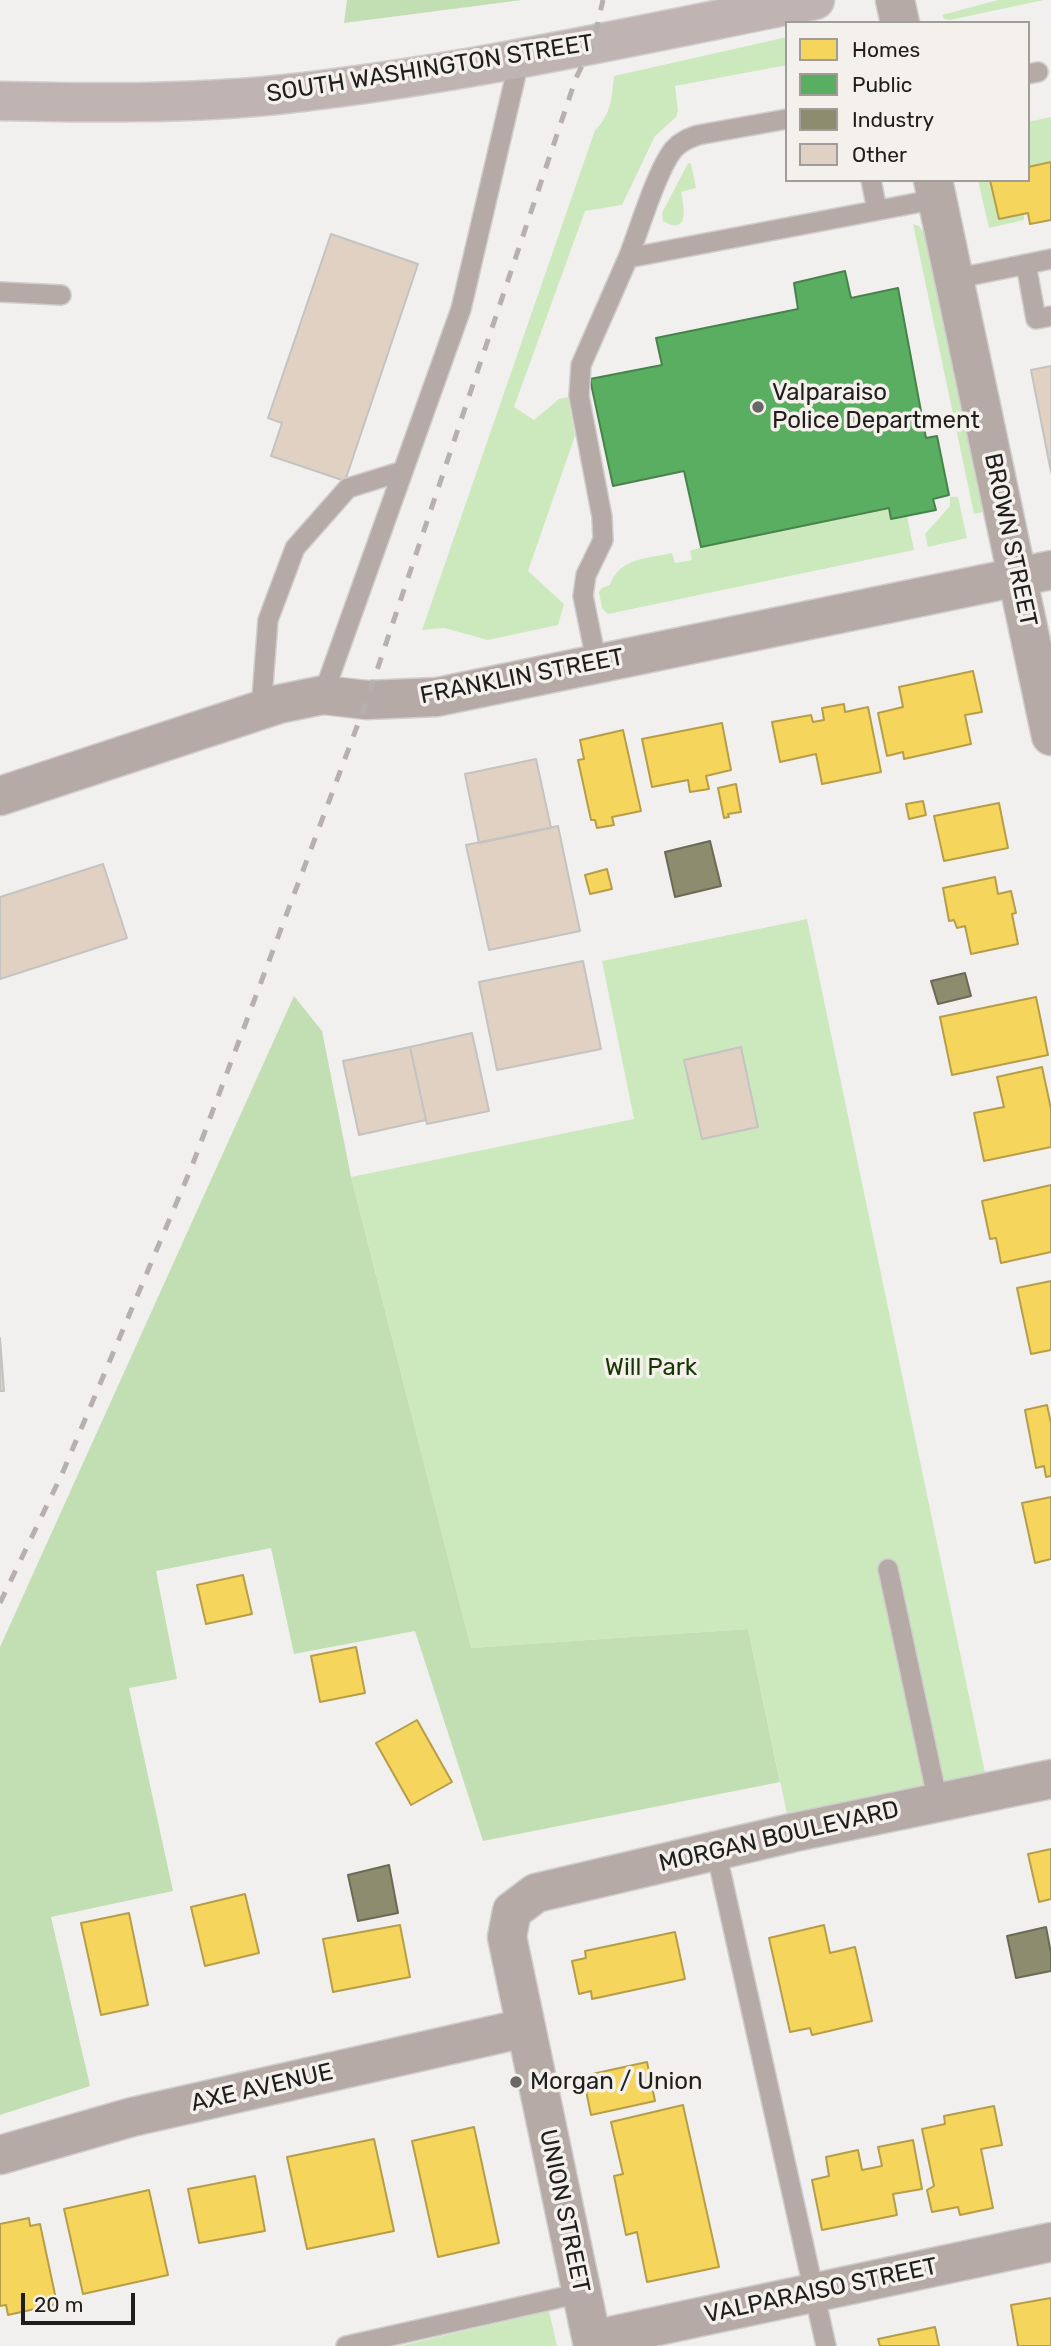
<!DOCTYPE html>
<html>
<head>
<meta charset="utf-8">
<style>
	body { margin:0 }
	#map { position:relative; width:1051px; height:2346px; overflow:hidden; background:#f2f0ee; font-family:Rubik,sans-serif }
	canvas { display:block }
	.legend { position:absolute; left:785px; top:21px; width:245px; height:161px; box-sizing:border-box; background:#f4f0ec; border:2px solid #9f9c99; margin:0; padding:9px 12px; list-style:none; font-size:21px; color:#1f1e1c }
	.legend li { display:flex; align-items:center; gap:14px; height:35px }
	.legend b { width:35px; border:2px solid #9f9c99 }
	.scale { position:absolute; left:21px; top:2293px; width:114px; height:32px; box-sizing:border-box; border:4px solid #1f1e1c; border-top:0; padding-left:9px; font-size:21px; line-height:24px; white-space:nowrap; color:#1f1e1c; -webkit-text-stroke:5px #f4f0ec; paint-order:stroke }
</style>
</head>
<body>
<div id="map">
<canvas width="1051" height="2346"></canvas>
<ul class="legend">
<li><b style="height:19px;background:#f6d55c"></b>Homes</li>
<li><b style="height:19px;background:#5aae61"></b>Public</li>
<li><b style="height:19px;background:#8c8c6e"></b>Industry</li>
<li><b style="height:19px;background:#e0d1c3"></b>Other</li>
</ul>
<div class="scale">20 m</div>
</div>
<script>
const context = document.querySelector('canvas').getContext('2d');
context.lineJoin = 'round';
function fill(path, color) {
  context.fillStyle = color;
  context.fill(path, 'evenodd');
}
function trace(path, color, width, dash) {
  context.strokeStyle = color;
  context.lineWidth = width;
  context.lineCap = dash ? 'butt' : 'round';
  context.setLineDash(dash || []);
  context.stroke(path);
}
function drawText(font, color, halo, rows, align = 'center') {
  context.font = font + ' Rubik,sans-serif';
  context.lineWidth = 7;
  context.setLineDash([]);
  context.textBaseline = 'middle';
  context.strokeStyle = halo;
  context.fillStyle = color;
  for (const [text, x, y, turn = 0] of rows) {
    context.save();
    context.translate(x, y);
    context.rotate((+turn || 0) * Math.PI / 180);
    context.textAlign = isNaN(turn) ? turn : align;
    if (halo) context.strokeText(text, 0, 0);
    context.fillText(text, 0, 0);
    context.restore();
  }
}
fill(new Path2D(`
	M998 0H1044L950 20 944 19 942 15Z
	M787 37V65L675 86 678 111 676 117 655 136 622 205 585 211 514 407 534 420 559 399 568 397 575 436 528 571 564 604 558 625 488 640 444 628 422 630 595 130C611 115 612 97 614 76Z
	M1051 117V162L1028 167V122Z
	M688 163 691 164 696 188 681 192C684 206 690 237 663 221L662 213Z
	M978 180H990L999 219 1024 214V220L989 228Z
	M913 224 919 226 925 234 983 512 974 514Z
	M950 497H958L967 538 928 547 925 534 950 506Z
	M889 508 891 519 907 516 914 550 608 614 602 608 599 592 602 588 610 585C619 557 648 559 672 553L675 563 692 560 690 551 701 547Z
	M807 919 989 1792 791 1833 748 1629 471 1648 351 1177 634 1119 602 961Z
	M549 2311 557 2346H400Z`), '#cce9be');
fill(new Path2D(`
	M347 0H522L344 23Z
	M294 996 322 1031 351 1177 471 1648 748 1629 780 1782 483 1841 415 1631 294 1654 271 1548 156 1571 177 1679 129 1688 173 1891 51 1917 90 2086 0 2115V1647Z`), '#c2deb3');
const homes = new Path2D(`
	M1051 162V220L1030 224 1028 213 999 219 990 180H1028V167Z
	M973 671 982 712 965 715 971 744 904 759 903 752 887 756 878 713 903 707 899 687Z
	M844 704 845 712 868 707 881 772 822 784 816 754 780 762 772 722 811 715 813 722 824 720 822 708Z
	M722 723 731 770 706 776 709 789 690 792 688 780 652 787 642 739Z
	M623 730 641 811 612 817 614 825 597 828 595 820H591L578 760 584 759 580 740Z
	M736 784 741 812 728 814 729 817 724 818 718 788Z
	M923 801 926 815 909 819 906 804Z
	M999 803 1008 848 944 861 934 816Z
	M607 869 612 889 590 894 585 875Z
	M995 877 998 894 1011 891 1016 913 1012 914 1018 944 971 954 965 926 957 928 954 920 949 921 943 888Z
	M1036 997 1048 1055 952 1075 940 1017Z
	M1042 1067 1051 1109V1147L984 1161 974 1113 1004 1107 997 1077Z
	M1051 1185V1252L1001 1263 996 1238 990 1239 982 1201Z
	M1051 1281V1350L1031 1354 1017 1288Z
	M1047 1405 1051 1423V1476L1046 1477 1044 1466 1036 1468 1025 1410Z
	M1051 1497V1559L1035 1563 1022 1503Z
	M243 1575 252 1614 206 1624 197 1585Z
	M356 1647 365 1693 320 1702 311 1656Z
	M417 1720 452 1782 411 1805 376 1743Z
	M1051 1849V1899L1039 1902 1028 1854Z
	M245 1894 259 1953 205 1966 191 1907Z
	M129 1913 148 2005 101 2015 81 1923Z
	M400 1925 410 1977 333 1992 323 1939Z
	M824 1925 830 1953 855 1947 872 2021 812 2035 810 2028 790 2032 769 1938Z
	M675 1932 685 1979 592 1999 591 1991 579 1994 572 1961 586 1958 585 1951Z
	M647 2062 655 2101 591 2115 583 2076Z
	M683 2105 719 2267 647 2282 637 2232 626 2235 614 2176 623 2174 611 2122Z
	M994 2106 1002 2145 981 2149 993 2208 960 2215 958 2207 932 2212 927 2190 934 2186 922 2129 945 2124 944 2116Z
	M474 2127 499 2243 438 2257 412 2141Z
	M374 2139 394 2231 307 2249 287 2157Z
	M913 2140 922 2189 893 2194 897 2215 822 2230 812 2180 829 2176 826 2157 858 2150 862 2170 882 2166 878 2147Z
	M255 2176 265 2231 199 2243 188 2189Z
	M149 2190 168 2275 83 2294 64 2209Z
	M29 2218 30 2226 40 2224 57 2304 8 2315 6 2305 0 2306V2224Z
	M1051 2298V2346H1018L1011 2305Z
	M935 2327 939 2346H880L878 2339Z`);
fill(homes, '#f6d55c');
trace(homes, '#b69e49', 2);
const public = new Path2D(`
	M845 271 851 298 898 288 926 438 937 436 949 495 933 499 936 510 891 519 889 508 701 547 684 471 613 486 590 379 662 365 656 338 798 309 794 283Z`);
fill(public, '#5aae61');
trace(public, '#48834c', 2);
const industry = new Path2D(`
	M710 841 721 886 675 897 665 852Z
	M965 973 971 996 938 1004 931 981Z
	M389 1865 398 1913 358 1921 348 1875Z
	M1046 1927 1051 1953V1971L1016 1978 1007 1936Z`);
fill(industry, '#8c8c6e');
trace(industry, '#6b6b55', 2);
const building = new Path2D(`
	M331 234 418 264 345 481 271 456 282 423 268 418Z
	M1051 366V472L1031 370Z
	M536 759 551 828 479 843 465 774Z
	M558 826 580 931 489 950 466 845Z
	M103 864 127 938 0 979V897Z
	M583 961 601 1049 497 1070 479 982Z
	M472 1033 489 1111 427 1124 410 1047Z
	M410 1047 426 1120 359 1135 343 1061Z
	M741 1047 758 1127 702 1139 684 1060Z
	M0 1338 4 1391H0Z`);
fill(building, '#e0d1c3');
trace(building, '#c4c3c1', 2);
const service = new Path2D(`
	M1028 74 1038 72
	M787 119 698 135C689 138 681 141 674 149 657 169 639 231 628 258L937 199
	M871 180 877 210
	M1026 264 1036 319 1051 316
	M954 279 1051 259
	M0 292 61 295
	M597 664 583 596 586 575 603 540 602 517 579 396 581 365 628 258
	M323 695 461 309 520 57
	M261 710 268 620 295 548 348 488 403 471
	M888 1569 938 1802
	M716 1851 826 2346
	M346 2346 581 2293`);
const minor = new Path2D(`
	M895 0 900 23
	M933 180 1051 736
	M0 796 279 704 323 695 367 700 437 697 1051 570
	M0 2155 132 2117 525 2028
	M592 2340 1051 2242
	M593 2346 507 1937 512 1911 536 1893 791 1833 1051 1779`);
const secondary = new Path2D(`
	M0 101C92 103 184 104 276 95 456 76 638 35 815 0`);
trace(service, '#cfcecd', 22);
trace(minor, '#cfcecd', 41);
trace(secondary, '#cfcecd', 41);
trace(service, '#b6aaa7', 19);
trace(minor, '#b6aaa7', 38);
trace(secondary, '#bfb4b1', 38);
trace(new Path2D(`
	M0 1603 62 1474 192 1166 367 700 576 78 593 44 603 0`), '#b6b0ae', 5, [12, 12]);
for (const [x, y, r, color] of [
	[758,407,7,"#696866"],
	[516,2082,7,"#696866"]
]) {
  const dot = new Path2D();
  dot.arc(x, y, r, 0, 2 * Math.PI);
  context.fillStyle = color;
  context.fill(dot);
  trace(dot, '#f4f0ec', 2.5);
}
drawText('24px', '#1f1e1c', '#f4f0ec', [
	["SOUTH WASHINGTON STREET",430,69,-9],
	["BROWN STREET",1010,540,78],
	["FRANKLIN STREET",522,677,-11],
	["MORGAN BOULEVARD",779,1837,-13],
	["AXE AVENUE",262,2088,-13],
	["UNION STREET",564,2211,78],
	["VALPARAISO STREET",821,2291,-12]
]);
drawText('24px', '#1f1e1c', '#f4f0ec', [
	["Valparaiso",772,393],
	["Police Department",772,421],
	["Morgan / Union",530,2082]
], 'left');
drawText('24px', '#163701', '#f4f0ec', [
	["Will Park",651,1368]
]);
</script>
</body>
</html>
